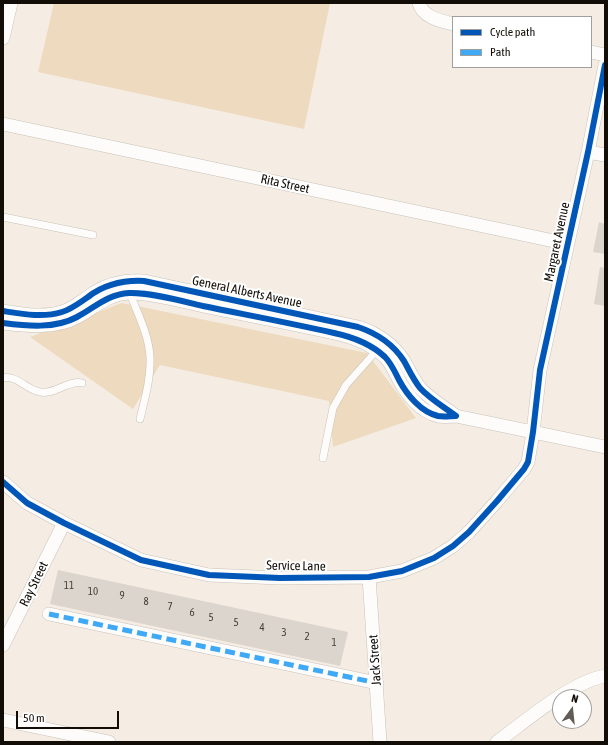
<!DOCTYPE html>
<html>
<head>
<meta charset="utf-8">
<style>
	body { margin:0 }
	#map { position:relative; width:608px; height:745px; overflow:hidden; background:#f5ede3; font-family:"Asap Condensed",sans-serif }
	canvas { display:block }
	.frame { position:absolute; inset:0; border:4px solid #120e07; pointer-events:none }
	.legend { position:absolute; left:452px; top:16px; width:140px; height:52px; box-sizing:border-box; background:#fff; border:1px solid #a09f9c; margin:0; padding:5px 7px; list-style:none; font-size:12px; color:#120e07 }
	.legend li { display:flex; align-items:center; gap:8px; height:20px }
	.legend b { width:20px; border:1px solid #a09f9c }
	.north { position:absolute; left:552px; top:689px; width:40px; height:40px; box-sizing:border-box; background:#fff; border:1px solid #a09f9c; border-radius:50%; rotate:15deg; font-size:11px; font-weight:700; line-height:16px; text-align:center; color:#120e07 }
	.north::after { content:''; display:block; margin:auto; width:14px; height:18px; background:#615c54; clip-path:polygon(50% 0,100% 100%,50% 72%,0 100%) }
	.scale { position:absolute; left:16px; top:711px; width:103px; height:18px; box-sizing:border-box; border:2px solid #120e07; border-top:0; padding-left:5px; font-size:12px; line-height:14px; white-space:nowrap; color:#120e07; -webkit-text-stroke:3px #fff; paint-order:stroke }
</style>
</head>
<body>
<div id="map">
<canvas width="608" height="745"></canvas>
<div class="frame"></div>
<ul class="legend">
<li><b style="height:5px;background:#0057b8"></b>Cycle path</li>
<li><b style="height:5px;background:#3fa9f5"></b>Path</li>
</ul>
<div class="north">N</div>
<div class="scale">50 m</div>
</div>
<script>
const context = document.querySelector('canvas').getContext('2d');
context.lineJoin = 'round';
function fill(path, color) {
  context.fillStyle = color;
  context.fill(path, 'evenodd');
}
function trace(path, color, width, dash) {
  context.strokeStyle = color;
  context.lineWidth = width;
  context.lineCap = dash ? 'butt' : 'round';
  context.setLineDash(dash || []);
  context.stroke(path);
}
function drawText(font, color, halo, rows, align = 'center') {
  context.font = font + ' "Asap Condensed",sans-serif';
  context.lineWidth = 4;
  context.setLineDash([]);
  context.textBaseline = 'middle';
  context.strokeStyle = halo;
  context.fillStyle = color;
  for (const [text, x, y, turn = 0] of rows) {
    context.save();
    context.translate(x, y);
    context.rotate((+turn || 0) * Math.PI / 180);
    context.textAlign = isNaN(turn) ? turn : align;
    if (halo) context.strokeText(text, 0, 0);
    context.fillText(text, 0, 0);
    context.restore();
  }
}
fill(new Path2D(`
	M54 3H330L304 129 38 72Z
	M122 303 367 353 416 418 333 447 329 401 160 365 133 409 30 337Z`), '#eedabf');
fill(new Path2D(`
	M599 222 605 224V254L593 252Z
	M600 267 605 268V306L594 304Z
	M58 570 348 632 340 666 50 604Z`), '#dcd5cd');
const service = new Path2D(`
	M3 217 93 235
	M129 291C137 312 149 335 150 357 151 378 145 398 140 419
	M3 378C18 375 26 390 40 392 55 395 67 380 82 383
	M323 458 333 408 346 385 378 349`);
const minor = new Path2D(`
	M419 3C422 17 441 21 453 24
	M3 38 11 3
	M591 52 605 55
	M3 124 568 244
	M588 152 605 155
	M3 311C22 314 43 318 62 312 72 309 79 303 88 297 105 284 123 280 144 281L358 327C376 333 393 344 404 361 409 370 413 379 420 388 430 399 444 407 456 416 450 416 444 417 438 416 421 412 407 395 399 380 395 372 391 363 385 357 370 343 353 337 334 333 290 323 247 315 203 306 182 301 149 292 129 293 108 294 94 308 77 317 55 329 27 326 3 323
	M456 416 605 447
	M3 482 27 503 64 523 141 560 209 575 280 578 369 577 402 571 434 558 453 546 469 532 497 501 524 469 528 462 533 432 540 370 588 152 605 65
	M369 577 380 742
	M49 614 377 683
	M3 645 64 523
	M3 720 109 742
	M497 742C526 721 569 683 605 676`);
trace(service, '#c8c2b9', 8);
trace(minor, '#c8c2b9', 14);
trace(service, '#fefcfb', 7);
trace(minor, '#fefcfb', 13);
trace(new Path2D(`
	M49 614 377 683`), '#3fa9f5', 5, [10, 5]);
trace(new Path2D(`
	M3 311C22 314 43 318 62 312 72 309 79 303 88 297 105 284 123 280 144 281L358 327C376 333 393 344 404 361 409 370 413 379 420 388 430 399 444 407 456 416 450 416 444 417 438 416 421 412 407 395 399 380 395 372 391 363 385 357 370 343 353 337 334 333 290 323 247 315 203 306 182 301 149 292 129 293 108 294 94 308 77 317 55 329 27 326 3 323
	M3 482 27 503 64 523 141 560 209 575 280 578 369 577 402 571 434 558 453 546 469 532 497 501 524 469 528 462 533 432 540 370 588 152 605 65`), '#0057b8', 6);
drawText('11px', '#46413a', null, [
	["11",69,586],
	["10",93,592],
	["9",122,596],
	["8",146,602],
	["7",170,607],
	["6",192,613],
	["5",211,618],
	["5",236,623],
	["4",262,628],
	["3",284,633],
	["2",307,637],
	["1",334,643]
]);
drawText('13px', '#120e07', '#fff', [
	["Rita Street",285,184,12],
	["Margaret Avenue",557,242,-78],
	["General Alberts Avenue",247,292,12],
	["Service Lane",296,566,1],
	["Ray Street",34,584,-64],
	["Jack Street",375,660,-94]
]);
</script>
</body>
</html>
